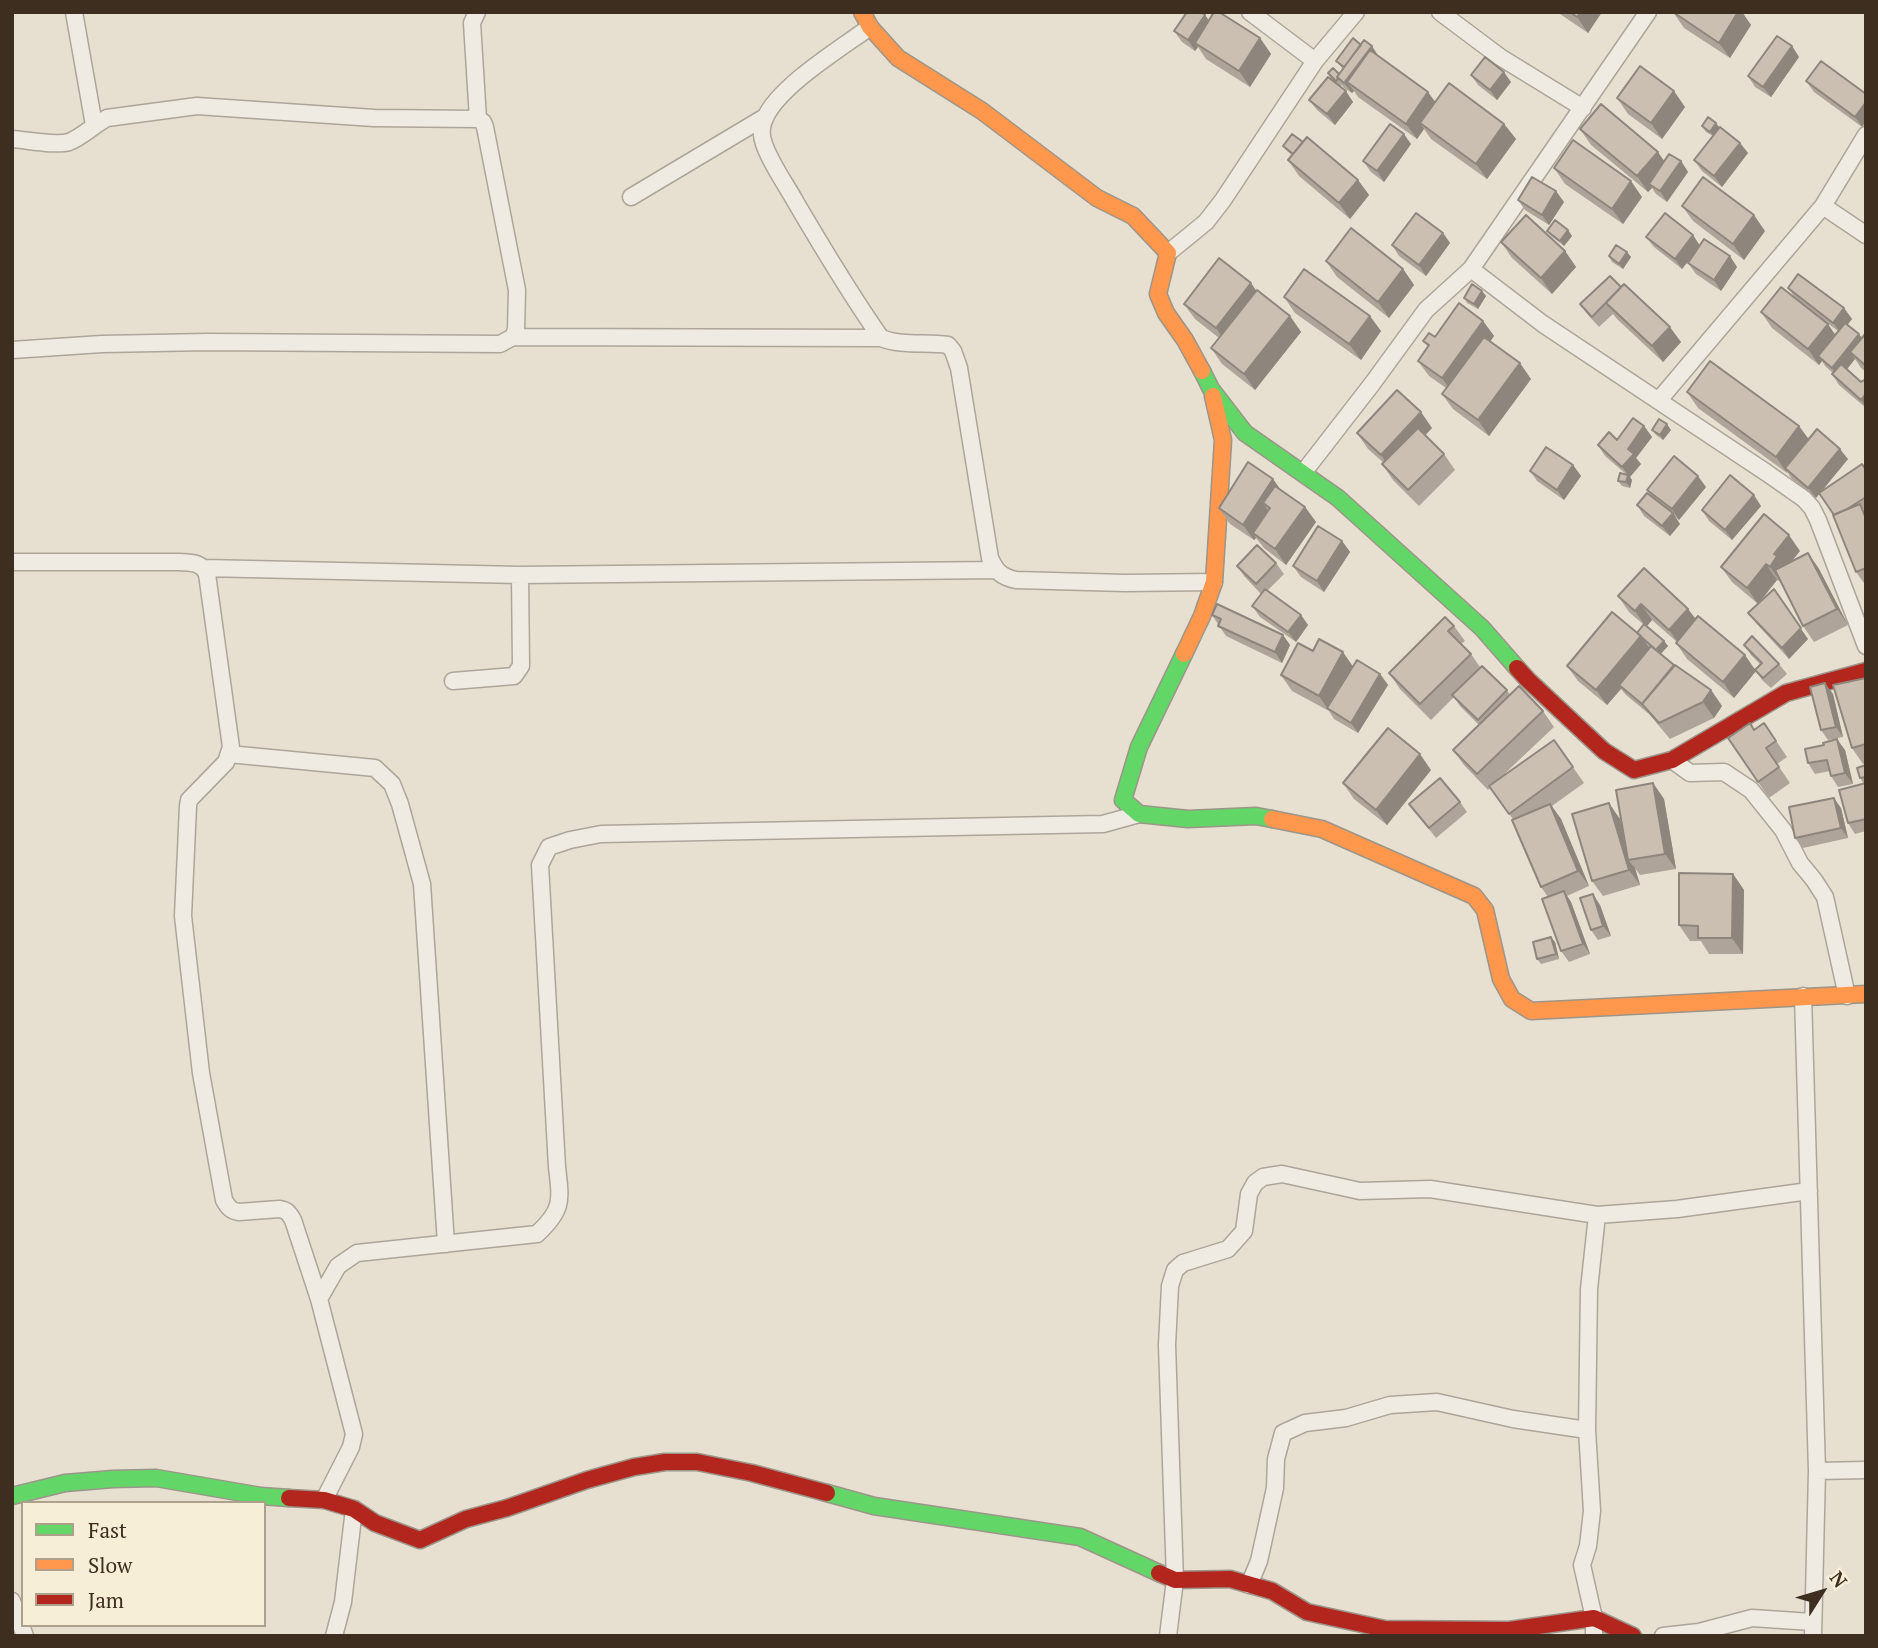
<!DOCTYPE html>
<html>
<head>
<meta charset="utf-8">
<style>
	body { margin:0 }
	#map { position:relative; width:1878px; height:1648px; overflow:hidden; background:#e7e0d1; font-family:"PT Serif",serif }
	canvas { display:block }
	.frame { position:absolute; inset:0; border:14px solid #3d2e20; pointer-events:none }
	.legend { position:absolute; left:21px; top:1501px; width:245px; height:126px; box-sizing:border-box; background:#f7eed8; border:2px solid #ada18e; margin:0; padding:9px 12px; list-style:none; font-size:21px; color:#3d2e20 }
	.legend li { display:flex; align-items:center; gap:14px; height:35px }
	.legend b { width:35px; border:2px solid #ada18e }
	.north { position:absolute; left:1787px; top:1557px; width:70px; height:70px; -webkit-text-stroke:5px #f7eed8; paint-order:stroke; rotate:53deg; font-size:19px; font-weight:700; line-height:28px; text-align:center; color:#3d2e20 }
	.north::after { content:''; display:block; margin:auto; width:24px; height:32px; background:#3d2e20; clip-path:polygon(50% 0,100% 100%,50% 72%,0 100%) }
</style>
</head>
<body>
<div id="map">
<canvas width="1878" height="1648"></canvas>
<div class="frame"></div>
<ul class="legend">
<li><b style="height:9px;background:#63d668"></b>Fast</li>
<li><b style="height:9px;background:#ff974d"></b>Slow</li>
<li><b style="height:9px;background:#b3261e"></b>Jam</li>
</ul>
<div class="north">N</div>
</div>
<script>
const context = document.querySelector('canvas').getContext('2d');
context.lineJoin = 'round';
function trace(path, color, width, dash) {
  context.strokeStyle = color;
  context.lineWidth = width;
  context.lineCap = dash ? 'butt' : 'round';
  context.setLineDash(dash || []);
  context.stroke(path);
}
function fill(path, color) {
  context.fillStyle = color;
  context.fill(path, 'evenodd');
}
const street = new Path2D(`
	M74 12 94 125
	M477 12 472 23 478 119
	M1250 12 1315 61
	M1440 12 1500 57 1583 108
	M870 27C841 48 779 86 765 118 761 126 761 136 764 144 771 164 785 183 795 201 822 247 850 294 881 338 901 346 925 342 948 345L953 351 959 368 990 558C996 572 1002 577 1016 580L1125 583 1214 582
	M12 139C27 140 55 146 69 142 82 137 94 125 107 118L197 106 374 118 478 119 483 122 485 127 517 290 516 330 513 337 500 344 207 342 102 344 12 350
	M631 197 765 117
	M1823 206 1866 235
	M1168 253 1206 222 1223 200 1315 61 1356 12
	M1471 269 1543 324 1767 473 1804 499 1812 508 1818 520 1866 646
	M513 337 881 338
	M1659 400 1823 206 1866 135
	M1303 473 1372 384 1426 310 1471 269 1648 12
	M12 562H180C192 563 201 562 207 574L231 747 226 762 189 800 188 806 183 916 201 1073 224 1200C228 1207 231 1211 239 1212L279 1209C287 1210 289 1213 293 1220L319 1299 354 1434 351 1447 324 1500
	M204 568 520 575 995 570
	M453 681 514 676 521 666 520 575
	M229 754 375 768 392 784 400 804 422 884 446 1244
	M1672 760 1690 773 1724 772 1751 790 1783 830 1800 863 1814 880 1825 897 1847 996
	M1803 996 1817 1471 1813 1636
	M319 1299 338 1266 357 1253 537 1234C563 1210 561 1201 557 1167L540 865 549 847 570 840 601 834 1103 824 1139 814
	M1817 1471 1866 1470
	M1249 1585 1259 1561 1275 1488 1276 1459 1283 1433 1305 1423 1346 1418 1390 1405 1437 1402 1513 1419 1587 1430
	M12 1601 25 1636
	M334 1636 343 1602 354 1509
	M1168 1636 1175 1580 1167 1345 1170 1286 1175 1270 1183 1263 1228 1249 1244 1231 1249 1194 1255 1183 1263 1177 1282 1174 1360 1191 1430 1189 1597 1215 1677 1209 1809 1191
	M1594 1636V1618L1582 1565 1588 1546 1592 1511 1587 1430 1589 1289 1597 1215
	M1663 1636 1699 1632 1752 1618 1812 1622`);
const fast = new Path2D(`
	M1202 371 1211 389 1245 433 1338 498 1482 628 1517 668
	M1184 654 1139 747 1123 800 1139 814 1188 819 1256 816 1272 819
	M827 1493 874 1506 1080 1537 1159 1573
	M12 1496 65 1483 113 1479 156 1478 261 1496 289 1498`);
const slow = new Path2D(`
	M862 12 870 27 898 58 982 111 1097 198 1133 216 1168 253 1158 294 1166 313 1185 340 1202 371
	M1184 654 1202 616 1214 582 1223 440 1213 396
	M1272 819 1322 829 1474 896 1485 910 1501 979 1512 999 1531 1011 1866 994`);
const jam = new Path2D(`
	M1517 668 1528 680 1604 751 1634 770 1672 760 1786 693 1866 671
	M289 1498 324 1500 354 1509 375 1523 420 1540 466 1519 507 1508 587 1480 634 1467 665 1462H697L752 1473 827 1493
	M1159 1573 1175 1580 1230 1579 1272 1591 1307 1612 1385 1629 1509 1630 1594 1618 1633 1636`);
trace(street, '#ada599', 19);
trace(fast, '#9c958a', 19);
trace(slow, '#9c958a', 19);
trace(jam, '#9c958a', 19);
trace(street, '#efebe3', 16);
trace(fast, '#63d668', 16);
trace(slow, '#ff974d', 16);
trace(jam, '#b3261e', 16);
fill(new Path2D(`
	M1557 12H1602L1588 33Z
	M1673 12H1742L1751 25 1730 58 1684 28Z
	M1205 15 1209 21 1260 38 1271 54 1250 87 1206 59 1198 47 1195 51 1182 42 1174 31Z
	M1361 45 1379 56 1436 102 1504 124 1516 139 1487 179 1431 139 1424 129 1417 139 1358 97 1354 91 1352 93 1344 88 1342 85 1340 86 1353 102 1335 125 1317 110 1309 100 1331 79 1328 73 1339 74 1343 69 1336 61Z
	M1792 46 1799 57 1771 97 1755 87 1748 76Z
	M1821 61 1862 127 1814 92 1806 81Z
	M1471 75 1511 82 1497 100 1478 85Z
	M1617 98 1685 107 1662 139 1628 114Z
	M1702 126 1720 128 1740 143 1748 153 1722 187 1702 171 1694 160 1713 136 1706 132Z
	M1580 129 1664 161H1681L1688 172 1667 202 1656 194 1652 188 1648 192 1591 145Z
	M1303 142 1358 180 1369 195 1350 219 1299 176 1288 160 1292 155 1287 151 1283 146Z
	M1411 144 1384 182 1371 172 1363 161Z
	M1554 168 1642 197 1623 224 1565 184Z
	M1518 200 1564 202 1549 225 1525 210Z
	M1682 206 1765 231 1744 260 1693 221Z
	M1568 230 1572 236 1564 246 1551 236 1547 231Z
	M1443 233 1450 243 1426 276 1399 256 1392 245Z
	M1693 235 1700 246 1682 269 1654 247 1646 237Z
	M1501 242 1565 251 1576 267 1552 294 1512 258Z
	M1627 252 1631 257 1623 269 1612 262 1609 256Z
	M1326 261 1403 269 1414 285 1389 318 1337 277Z
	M1688 263 1737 267 1721 291 1696 274Z
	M1621 287 1681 342 1663 362 1617 319 1613 314 1599 327 1588 315 1580 304Z
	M1788 288 1844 308 1852 319 1847 325 1862 338 1866 333V372L1861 368 1855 359 1847 369 1861 382H1866V408L1839 385 1832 374 1833 373 1825 366 1822 361 1819 365 1772 328 1761 312 1795 298ZM1799 302 1838 331 1835 335Z
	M1257 291 1290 316 1301 332 1255 390 1222 364 1211 348 1219 338 1195 319 1184 304Z
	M1482 291 1486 296 1478 309 1467 303 1464 298Z
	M1284 297 1381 331 1361 360 1295 313Z
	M1483 321 1494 336 1490 342 1531 379 1489 436 1453 409 1442 394 1446 388 1429 376 1418 361 1428 347 1423 341Z
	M1687 392 1799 426 1809 440 1848 459 1821 492 1866 470V586L1856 572 1834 515 1819 494 1816 498 1792 479 1787 472V473L1698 408Z
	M1644 426 1652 437 1636 458 1641 464 1630 477 1632 480 1630 488 1622 486 1618 481 1626 474 1605 456 1598 445 1617 440Z
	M1432 428 1425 435 1444 454 1455 470 1419 506 1393 480 1382 464 1384 463 1368 449 1357 433Z
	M1652 430H1671L1663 440 1656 435Z
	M1573 465 1581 476 1564 500 1537 481 1530 471Z
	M1273 479 1281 490 1305 507 1316 522 1286 565 1264 548 1256 538 1254 540 1230 524 1219 508Z
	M1706 487 1679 520 1674 516 1680 524 1670 536 1644 516 1637 505 1652 497 1647 490Z
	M1761 506 1732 540 1709 521 1702 510Z
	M1342 541 1350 552 1324 592 1301 577 1293 566Z
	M1800 551 1792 561 1808 553 1819 569 1848 625 1814 642 1803 626 1781 582 1777 580 1758 604 1732 582 1721 567Z
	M1276 563 1284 574 1267 591 1301 615 1308 625 1296 642 1260 617 1252 606 1261 594 1244 576 1237 566Z
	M1618 596 1688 609 1696 619 1755 669 1760 664 1751 655 1744 645 1779 664 1787 674 1771 688 1762 680 1756 671 1734 698 1687 659 1676 643 1677 642 1652 620 1647 626 1664 641 1668 646 1660 654 1674 666 1711 690 1722 706 1714 718 1670 739 1649 714 1626 695 1621 689 1607 705 1578 681 1567 666 1638 634 1644 625 1629 612Z
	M1748 613 1808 639 1789 659 1756 623Z
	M1212 615 1283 635 1290 645 1282 663 1226 636Z
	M1454 626 1465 641 1461 644 1471 654 1480 667 1507 690 1510 695 1543 711 1554 727 1499 779 1554 740 1584 783 1552 806 1561 819 1589 886 1567 896 1571 902 1590 954 1569 962 1561 951 1548 897 1541 887 1513 819 1490 788 1488 790 1464 765 1453 750 1479 725 1460 706 1454 697 1431 720 1400 689 1389 673Z
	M1313 651 1353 666 1380 674 1388 685 1358 733 1334 719 1329 711 1292 691 1281 675Z
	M1866 678V763L1863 764 1852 748Z
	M1833 694 1843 737 1828 740 1821 730Z
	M1764 723 1787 757 1777 764 1790 783 1769 798 1728 738 1754 729Z
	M1845 750 1853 784 1838 787 1831 776 1830 771 1815 774 1808 763Z
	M1866 765V831L1855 834 1848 823 1864 784 1860 778Z
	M1431 770 1387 825 1354 799 1343 783Z
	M1653 783 1664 799 1676 869 1640 875 1635 868 1640 885 1603 896 1592 881 1620 819 1624 831Z
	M1460 802 1467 812 1436 838 1409 804Z
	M1841 808 1848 838 1803 848 1795 838Z
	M1733 874 1744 890 1743 954H1709L1701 941H1690L1679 925Z
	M1600 905 1611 936 1598 940 1591 930Z
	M1555 942 1559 959 1541 964 1537 959Z`), '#afa499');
fill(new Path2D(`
	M1581 12H1602L1588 33 1577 17Z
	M1738 12H1742L1751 25 1730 58 1719 43Z
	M1205 15 1212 25 1195 43 1198 47 1195 51 1188 40Z
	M1260 38 1271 54 1250 87 1239 71Z
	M1372 46 1379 57 1347 82 1354 91 1352 93 1344 83Z
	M1792 46 1799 57 1771 97 1763 87Z
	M1504 72 1511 82 1497 100 1490 90Z
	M1346 91 1353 102 1335 125 1327 114Z
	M1674 91 1685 107 1662 139 1651 123Z
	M1428 92 1439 107 1420 123 1424 129 1417 139 1406 124Z
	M1866 102V122L1862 127 1855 117Z
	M1716 123 1720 128 1714 137 1710 132Z
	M1504 124 1516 139 1487 179 1476 164Z
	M1404 134 1411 144 1384 182 1377 171Z
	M1740 143 1748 153 1722 187 1714 176Z
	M1658 152 1669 168 1649 184 1652 188 1648 192 1637 176Z
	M1681 161 1688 172 1667 202 1660 191Z
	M1358 180 1369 195 1350 219 1339 203Z
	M1631 181 1642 197 1623 224 1612 209Z
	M1556 191 1564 202 1549 225 1542 215Z
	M1754 215 1765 231 1744 260 1733 244Z
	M1568 230 1572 236 1564 246 1560 241Z
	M1443 233 1450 243 1426 276 1419 265Z
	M1693 235 1700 246 1682 269 1675 259Z
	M1565 251 1576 267 1552 294 1541 278Z
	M1627 252 1631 257 1623 269 1619 264Z
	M1730 256 1737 267 1721 291 1714 280Z
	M1403 269 1414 285 1389 318 1378 302Z
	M1251 283 1262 299 1227 344 1216 328Z
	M1482 291 1486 296 1478 309 1474 304Z
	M1844 308 1852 319 1841 333 1833 323Z
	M1290 316 1301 332 1255 390 1244 374Z
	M1370 316 1381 331 1361 360 1349 344Z
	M1483 321 1494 336 1453 394 1442 378Z
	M1828 324 1839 340 1818 356 1822 361 1819 365 1808 349Z
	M1670 327 1681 342 1663 362 1652 346Z
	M1859 334 1866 343 1850 352 1855 359 1840 378 1832 368Z
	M1520 363 1531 379 1489 436 1478 420Z
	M1866 394V407L1861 400Z
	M1421 412 1432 428 1392 471 1381 455Z
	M1667 424 1671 430 1663 440 1660 435Z
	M1644 426 1652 437 1636 458 1641 464 1630 477 1632 480 1630 488 1626 482 1628 475 1622 467 1628 449Z
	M1799 426 1810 441 1785 468 1787 473 1776 457Z
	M1840 449 1848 459 1816 498 1808 488Z
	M1573 465 1581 476 1564 500 1557 490Z
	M1698 476 1706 487 1679 520 1672 509Z
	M1273 479 1284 495 1270 508 1263 503 1271 515 1253 533 1256 538 1254 540 1243 525Z
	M1754 495 1761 506 1732 540 1725 530Z
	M1305 507 1316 522 1286 565 1275 549Z
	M1673 513 1680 524 1670 536 1662 526Z
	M1789 535 1800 551 1786 568 1781 582 1770 567 1774 554Z
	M1342 541 1350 552 1324 592 1317 581Z
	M1808 553 1819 569 1848 625 1837 609Z
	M1766 564 1777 580 1758 604 1747 588Z
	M1774 589 1808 639 1789 659 1782 648Z
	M1641 604 1652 620 1646 627 1635 611Z
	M1688 609 1699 624 1680 645 1669 630Z
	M1301 615 1308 625 1296 642 1288 632Z
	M1283 635 1290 645 1282 663 1275 652Z
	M1641 636 1652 652 1619 685 1621 689 1607 705 1596 690Z
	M1664 641 1668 646 1660 655 1656 650Z
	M1343 652 1354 668 1328 709 1319 696Z
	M1745 655 1756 671 1734 698 1723 682Z
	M1380 674 1388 685 1358 733 1351 723Z
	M1825 683 1833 694 1843 737 1836 727Z
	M1711 690 1722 706 1714 718 1703 702Z
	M1837 739 1845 750 1853 784 1845 773Z
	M1420 754 1431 770 1387 825 1376 810Z
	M1653 783 1664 799 1676 869 1665 854Z
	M1834 798 1841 808 1848 838 1841 828Z
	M1609 803 1620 819 1632 859 1628 860 1635 868 1640 885 1629 870Z
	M1550 804 1561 819 1589 886 1578 871Z
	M1733 874 1744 890 1743 954 1732 938Z
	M1564 891 1571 902 1590 954 1583 944Z
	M1593 894 1600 905 1611 936 1603 926Z
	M1551 937 1555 942 1559 959 1556 954Z`), '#8e867d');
const building = new Path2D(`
	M1187 12H1201L1205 15 1188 40 1174 31Z
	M1214 12H1219L1260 38 1239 71 1195 43Z
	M1570 12H1581L1577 17Z
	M1673 12H1738L1719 43Z
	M1777 36 1792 46 1763 87 1748 76Z
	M1353 38 1361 45 1344 67 1336 61Z
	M1364 40 1372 46 1344 83 1337 77Z
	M1370 50 1428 92 1406 124 1347 82Z
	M1485 57 1504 72 1490 90 1471 75Z
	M1821 61 1866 94V102L1855 117 1806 81Z
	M1640 66 1674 91 1651 123 1617 98Z
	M1333 68 1339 74 1337 77 1338 79 1336 81 1328 73Z
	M1328 77 1346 91 1327 114 1309 100Z
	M1449 83 1504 124 1476 164 1420 123Z
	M1601 104 1658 152 1637 176 1580 129Z
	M1708 117 1716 123 1710 132 1702 126Z
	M1390 124 1404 134 1377 171 1363 161Z
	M1720 127 1740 143 1714 176 1694 160Z
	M1292 134 1303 142 1293 154 1283 146Z
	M1307 137 1358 180 1339 203 1288 160Z
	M1573 140 1631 181 1612 209 1554 168Z
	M1669 154 1681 161 1660 191 1649 184Z
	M1532 177 1556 191 1542 215 1518 200Z
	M1703 177 1754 215 1733 244 1682 206Z
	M1416 213 1443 233 1419 265 1392 245Z
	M1665 213 1693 235 1675 259 1646 237Z
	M1526 215 1565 251 1541 278 1501 242Z
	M1555 220 1568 230 1560 241 1547 231Z
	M1351 228 1403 269 1378 302 1326 261Z
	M1704 239 1730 256 1714 280 1688 263Z
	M1616 245 1627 252 1619 264 1609 256Z
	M1219 258 1251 283 1216 328 1184 304Z
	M1304 269 1370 316 1349 344 1284 297Z
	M1798 274 1844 308 1833 323 1788 288Z
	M1610 276 1621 287 1592 317 1580 304Z
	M1472 284 1482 291 1474 304 1464 298Z
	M1624 284 1670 327 1652 346 1606 303Z
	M1781 287 1828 324 1808 349 1761 312Z
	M1257 290 1290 316 1244 374 1211 348Z
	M1459 303 1483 321 1442 378 1418 361 1429 345 1423 341 1429 333 1435 337Z
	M1845 323 1859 334 1832 368 1818 356Z
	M1866 333V366L1850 352Z
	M1484 337 1520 363 1478 420 1442 394Z
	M1710 361 1799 426 1776 457 1687 392Z
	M1841 364 1861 382 1864 380 1866 382V394L1861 400 1832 374Z
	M1397 390 1421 412 1381 455 1357 433Z
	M1633 418 1644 426 1628 449 1634 454 1622 467 1598 445 1609 432 1617 440Z
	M1659 419 1667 424 1660 435 1652 430Z
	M1418 428 1444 454 1408 490 1382 464Z
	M1817 429 1840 449 1808 488 1785 468Z
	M1546 447 1573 465 1557 490 1530 471Z
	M1674 456 1698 476 1672 509 1647 490Z
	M1248 462 1273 479 1243 525 1219 508Z
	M1862 464 1866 470V497L1847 509 1834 515 1819 493Z
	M1620 473 1628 475 1626 482 1618 481Z
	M1730 475 1754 495 1725 530 1702 510Z
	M1275 486 1305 507 1275 549 1253 533 1270 508 1263 503Z
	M1647 493 1673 513 1662 526 1637 505Z
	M1860 504 1866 519V568L1856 572 1833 515Z
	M1764 514 1789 535 1774 554 1777 556 1770 567 1766 564 1747 588 1721 567Z
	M1318 526 1342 541 1317 581 1293 566Z
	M1257 545 1276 563 1256 584 1237 566Z
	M1808 553 1837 609 1803 626 1775 570Z
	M1644 568 1688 609 1669 630 1641 604 1635 611 1618 596Z
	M1265 589 1301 615 1288 632 1252 606Z
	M1774 589 1801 628 1782 648 1748 613Z
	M1217 604 1283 635 1275 652 1218 626 1221 619 1212 615Z
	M1612 612 1641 636 1596 690 1567 666Z
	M1698 616 1745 655 1723 682 1676 643Z
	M1445 617 1454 626 1448 631 1471 654 1420 704 1389 673Z
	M1644 624 1664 641 1656 650 1637 633Z
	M1752 636 1779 664 1763 678 1755 670 1762 663 1744 645Z
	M1319 639 1343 652 1319 696 1281 675 1298 643 1313 651Z
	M1651 646 1674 665 1642 704 1619 685Z
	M1357 660 1380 674 1351 723 1327 708Z
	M1675 665 1711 690 1703 702 1659 723 1642 704Z
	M1482 666 1507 690 1478 720 1452 695Z
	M1866 678V744L1852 748 1833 685Z
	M1825 683 1836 727 1821 730 1810 687Z
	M1519 686 1543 711 1477 774 1453 750Z
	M1750 723 1754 730 1764 723 1776 741 1766 748 1779 767 1758 782 1728 738Z
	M1388 728 1420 754 1376 810 1343 783Z
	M1837 739 1845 773 1831 776 1827 760 1808 763 1805 749 1824 745 1823 743Z
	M1554 740 1573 767 1509 814 1489 786Z
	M1866 765V777L1860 778 1857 768Z
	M1440 778 1460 802 1429 828 1409 804Z
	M1653 783 1665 854 1628 860 1616 790Z
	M1866 783V819L1848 823 1839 790Z
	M1834 798 1841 828 1795 838 1789 807Z
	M1609 803 1629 870 1592 881 1572 814Z
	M1550 804 1578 871 1541 887 1512 820Z
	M1679 873 1733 874 1732 938H1698V926L1679 925Z
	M1564 891 1583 944 1561 951 1542 899Z
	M1593 894 1603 926 1591 930 1580 898Z
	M1551 937 1556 954 1537 959 1533 942Z`);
fill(building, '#cbbfb2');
trace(building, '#8e867d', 2);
</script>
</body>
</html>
